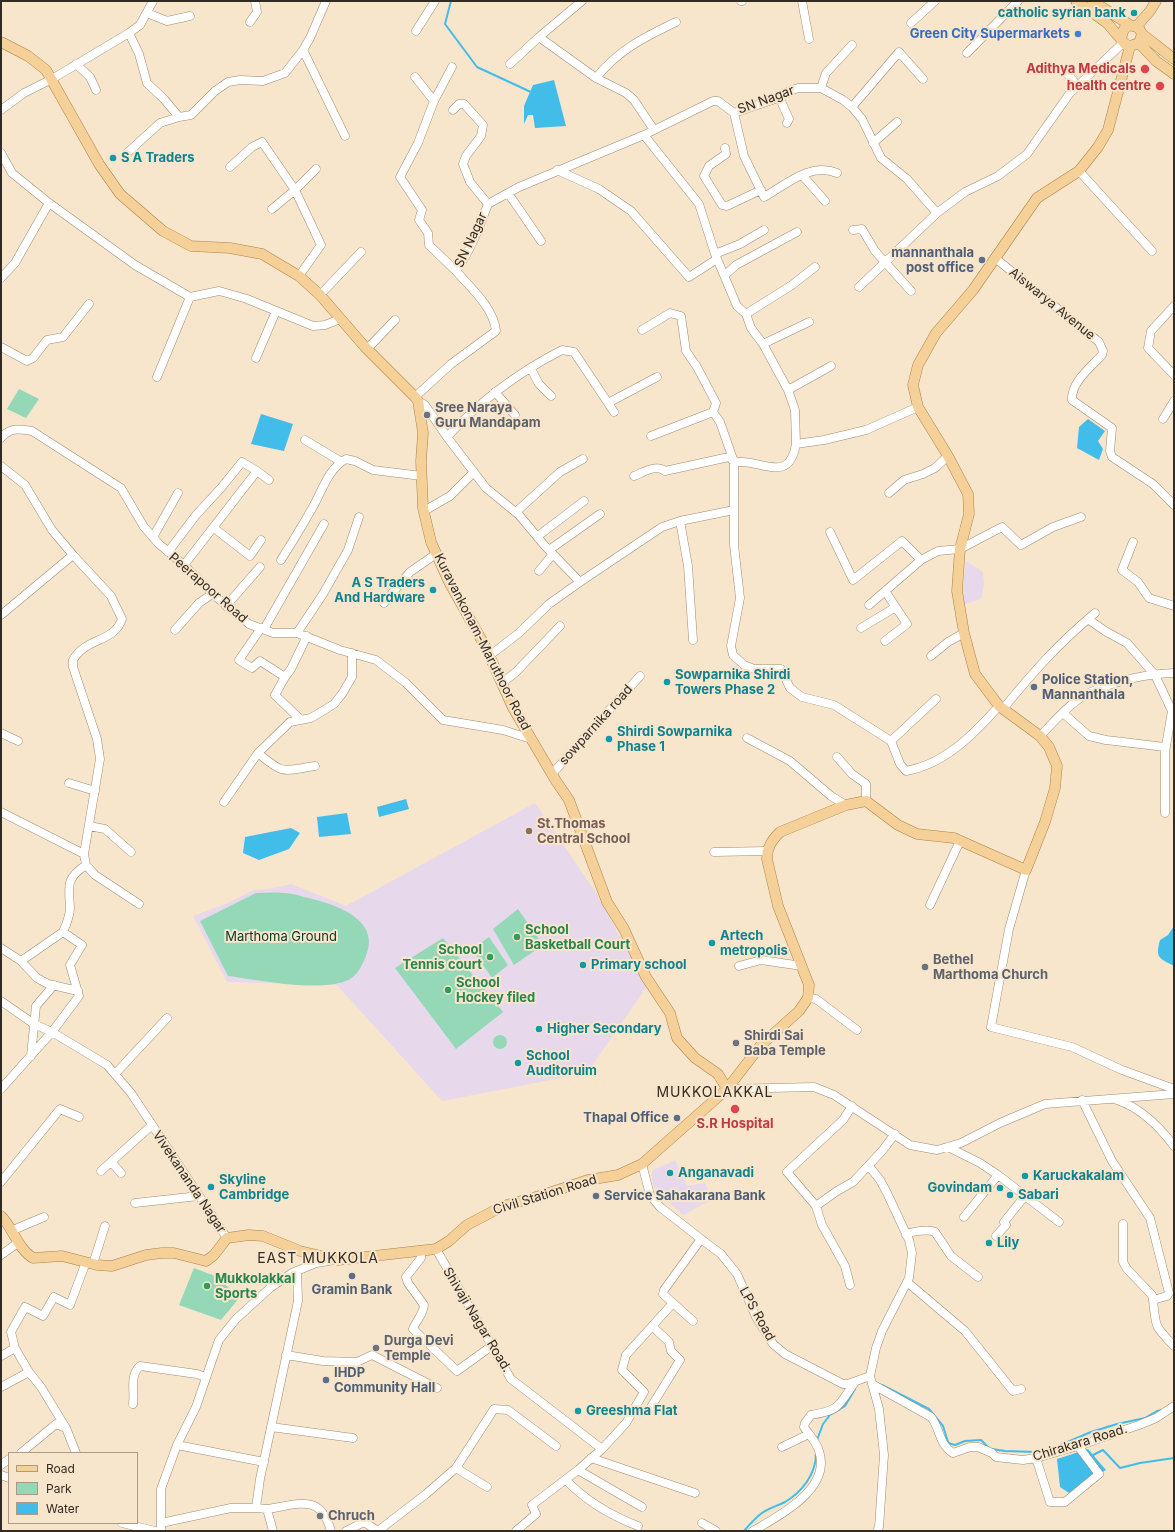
<!DOCTYPE html>
<html>
<head>
<meta charset="utf-8">
<style>
	body { margin:0 }
	#map { position:relative; width:1175px; height:1532px; overflow:hidden; background:#f7e5cc; font-family:Inter,sans-serif }
	canvas { display:block }
	.frame { position:absolute; inset:0; border:2px solid #322b22; pointer-events:none }
	.legend { position:absolute; left:8px; top:1452px; width:130px; height:72px; box-sizing:border-box; background:#f7e5cc; border:1px solid #a89b88; margin:0; padding:5px 7px; list-style:none; font-size:12px; color:#322b22 }
	.legend li { display:flex; align-items:center; gap:8px; height:20px }
	.legend b { width:20px; border:1px solid #a89b88 }
</style>
</head>
<body>
<div id="map">
<canvas width="1175" height="1532"></canvas>
<div class="frame"></div>
<ul class="legend">
<li><b style="height:5px;background:#f5d199"></b>Road</li>
<li><b style="height:11px;background:#95d8b8"></b>Park</li>
<li><b style="height:11px;background:#42bdea"></b>Water</li>
</ul>
</div>
<script>
const context = document.querySelector('canvas').getContext('2d');
context.lineJoin = 'round';
function fill(path, color) {
  context.fillStyle = color;
  context.fill(path, 'evenodd');
}
function trace(path, color, width, dash) {
  context.strokeStyle = color;
  context.lineWidth = width;
  context.lineCap = dash ? 'butt' : 'round';
  context.setLineDash(dash || []);
  context.stroke(path);
}
function drawText(font, color, halo, rows, align = 'center') {
  context.font = font + ' Inter,sans-serif';
  context.lineWidth = 4;
  context.setLineDash([]);
  context.textBaseline = 'middle';
  context.strokeStyle = halo;
  context.fillStyle = color;
  for (const [text, x, y, turn = 0] of rows) {
    context.save();
    context.translate(x, y);
    context.rotate((+turn || 0) * Math.PI / 180);
    context.textAlign = isNaN(turn) ? turn : align;
    if (halo) context.strokeText(text, 0, 0);
    context.fillText(text, 0, 0);
    context.restore();
  }
}
fill(new Path2D(`
	M966 561 983 572 984 584 981 599 961 605Z
	M535 803 596 893 647 986 587 1073 442 1101 337 985 227 982 193 916 228 903 254 890 270 889 291 884 346 906Z
	M675 1160 687 1186 705 1183 713 1199 683 1215 656 1191 652 1180V1171Z`), '#e7d8ec');
fill(new Path2D(`
	M19 389 39 399 26 418 7 409Z
	M256 893C265 893 274 892 283 893 290 893 298 895 304 897 332 903 382 918 366 956 362 966 357 977 346 981 315 992 260 980 228 976L200 921Z
	M518 909 543 945 514 965 493 929Z
	M489 937 508 965 492 978 472 949Z
	M443 938 503 1012 456 1049 395 968Z
	M493 1042a7 7 0 1 1 14 0a7 7 0 1 1-14 0Z
	M194 1268 215 1276 240 1297 221 1320 179 1305Z`), '#95d8b8');
fill(new Path2D(`
	M554 80 566 126 535 128 533 115H528L524 124V106L533 85Z
	M261 414 293 424 284 451 251 444Z
	M1088 419 1105 431 1098 441 1103 449 1099 460 1077 448 1079 427Z
	M406 799 409 809 379 817 377 807Z
	M347 813 351 834 319 837 317 817Z
	M291 828 300 833 289 849 259 860 243 853 245 837Z
	M1174 926V966C1159 958 1155 958 1160 940L1168 935Z
	M1088 1449 1106 1470 1069 1493 1060 1487 1057 1459Z`), '#42bdea');
trace(new Path2D(`
	M451 1 445 24 477 67 533 93
	M882 1385 929 1409 943 1426 948 1442 951 1444 955 1445 965 1441 981 1440 988 1447
	M817 1440 823 1424 830 1415 845 1406 855 1389
	M992 1449 1005 1451 1037 1452 1051 1449 1091 1432 1117 1424 1145 1418 1157 1411 1162 1410
	M1091 1456 1103 1450 1120 1468 1140 1463 1174 1458
	M744 1531C750 1524 755 1518 762 1513 769 1508 777 1506 785 1502 802 1492 816 1474 816 1454`), '#42bdea', 2);
const minor = new Path2D(`
	M326 1 310 38 303 50 345 136
	M582 1 539 37 596 78 626 93 634 100 654 130
	M741 1H742
	M802 1 809 39
	M147 13 167 21 190 16
	M250 22 257 12 255 1
	M911 23 935 1
	M416 31 435 1
	M129 33 139 54 147 83 164 99 179 117
	M967 53 1018 1
	M76 64 90 77 96 90
	M510 64 539 37
	M452 67 434 101 418 143 400 177 422 210 419 220 428 233 429 245 456 271
	M1069 76 1078 86
	M415 77 434 101
	M596 78C618 50 645 37 676 22
	M821 88 826 73 852 45
	M782 94 780 99 789 119 787 123
	M852 107 899 52 923 79
	M1 110 24 93 52 79 129 33 140 25 153 1
	M453 110 459 104H464L483 125 481 136 466 156 463 164 470 182 488 204
	M734 113 744 156 764 197C787 184 810 162 837 173
	M644 135 699 204 715 254 737 306 746 314 751 328 763 344 788 390 795 410 796 444 824 440 866 430 918 407
	M873 143 897 122
	M725 148 726 154 709 166 704 176 722 205 727 206 761 190
	M1 153 12 173 49 203
	M126 154 160 123 179 117 191 115 215 91 228 82 240 80 263 81 285 73 303 50
	M230 167 252 147 262 142 295 190 321 245 299 276
	M557 170 599 189 631 211 689 277 717 259
	M1079 171 1152 251
	M802 175 825 201
	M508 193 541 241
	M272 209 295 190 316 169
	M853 230 862 229 875 251 911 291
	M715 254 740 244 764 230
	M995 258 1099 342 1103 351 1102 355C1091 367 1071 382 1072 400L1112 428 1110 451 1112 457 1153 484 1174 505
	M725 275 736 265 797 232
	M1 278 15 263 49 203 135 265 190 297 219 291 230 294 247 299 313 326 325 325 340 319
	M859 287 937 213
	M320 295 361 252
	M1174 306 1151 331 1148 348 1174 375
	M746 314 792 285 815 267
	M642 330 670 313 681 316 686 351 697 367 716 403 713 412
	M763 344 809 322
	M1 347 27 361 33 358 47 340 63 337 89 304
	M367 349 395 320
	M256 358 276 311
	M531 369 539 384 551 396
	M157 377 190 297
	M788 390 831 366
	M495 392 515 415
	M415 397 451 364 496 331C494 308 470 287 456 271 471 250 479 228 488 204L519 187 644 135 713 101H718L734 113 778 98 782 94 798 88H821L843 100 852 107 862 119 881 158 907 179 937 213 965 192 998 176 1027 154 1070 93 1124 42
	M418 401 425 405 447 437 486 488 519 515 545 546 580 582 549 604 519 633 489 656
	M608 403 657 377
	M1163 419 1174 401
	M651 436 713 412
	M447 437C479 402 519 372 562 350L574 352 614 412
	M1 438C10 427 19 429 32 431L121 488 144 527 159 544 184 565 215 596 249 624 273 633H297L340 650 376 660 406 683 443 720 503 730 531 739
	M305 440 340 461
	M1 466 25 485 52 530 73 555 111 596 122 619C114 643 86 637 73 660V667L97 739 100 759 84 854 86 865C65 879 69 886 70 908 70 916 66 925 63 932L82 945 70 965 79 996 52 1032 1 1089
	M634 476C644 472 656 464 665 471L729 457 734 462C762 459 789 485 796 444
	M889 493 904 480 923 474 935 468 948 456
	M734 510V545L740 598 731 646 733 655 744 665 754 669H781L790 688 802 697 834 705 891 741 900 764 906 771C945 764 973 735 999 706
	M424 511 450 496 474 472
	M516 512 560 472 583 459
	M680 521 688 566 693 640
	M214 528 250 556 261 540
	M830 532 853 580 902 541 921 560
	M538 536 584 501
	M153 537 178 493
	M1133 542 1122 570 1138 582 1149 598 1174 606
	M549 550 600 514
	M168 552 196 515 221 488 242 462 257 471 269 480
	M281 560C291 544 301 528 310 512 321 495 327 469 346 459L355 461 373 470 422 476
	M184 565 257 471
	M539 571 553 554
	M580 582 662 527 680 521 734 510V462L720 422 713 412
	M384 603 410 572 436 554
	M869 605 921 560 938 551 960 549 1002 527 1021 545 1053 527 1081 517
	M226 606 260 567
	M1 615 73 555
	M1088 619 1105 631 1127 643 1155 675 1172 711 1165 752V813
	M261 628 239 660 252 668 260 661 285 677 291 669 307 636
	M861 628 894 608
	M264 629 324 524
	M175 630 199 603 212 594
	M297 633 323 594 348 550 359 517
	M885 641 907 624 885 591
	M931 656 948 642 964 633
	M285 677 275 695 300 719
	M502 683 516 672 560 626
	M1003 709C1033 672 1058 644 1095 613
	M1063 713 1089 736 1106 740 1165 747
	M1 733 18 741
	M1040 736C1055 721 1071 701 1091 692 1116 681 1146 674 1174 673
	M747 738 790 761 831 796 846 805
	M891 741 936 699
	M258 753C284 775 282 771 315 766
	M837 757 852 774 866 784V801
	M552 774 640 676
	M69 783 95 791
	M224 802 258 753 290 722 311 718 334 704 342 694 352 677V653
	M1 812 84 854
	M89 826 105 829 131 852
	M714 852 767 851
	M86 865 95 875 139 904
	M1026 870 1009 929 991 1027 1072 1047 1122 1070 1174 1089
	M930 905 960 841
	M1 948 21 961 37 978 48 984 78 991
	M21 961 63 932
	M739 966 761 960 802 966
	M808 998 816 999 857 1030
	M1 1001 34 1024 52 1032 107 1065 131 1093 227 1238
	M31 1056 36 1006 54 985
	M115 1074 167 1018
	M727 1089 814 1087 834 1095 910 1145 937 1150 961 1143 1000 1123 1045 1104 1174 1094
	M1082 1100 1112 1161 1150 1218 1169 1293 1167 1296 1153 1300C1156 1328 1154 1325 1174 1346
	M1117 1100C1141 1108 1159 1126 1174 1146
	M948 1147 980 1163 998 1175 1059 1222
	M111 1162 121 1173
	M642 1164 650 1195 660 1207 701 1239 664 1290 663 1294 693 1321
	M869 1166 880 1180 887 1193 909 1240 912 1253 909 1278 882 1331 876 1348 870 1376 879 1409 884 1455 879 1527 877 1531
	M101 1171 152 1125
	M1 1182 60 1109 79 1117
	M135 1203 199 1196
	M816 1206 787 1172 843 1120 852 1106
	M964 1217 998 1175
	M1123 1224V1262L1127 1269 1152 1295 1153 1300
	M13 1230 44 1217
	M906 1235C912 1231 928 1229 935 1232L951 1256 978 1277
	M996 1236 1006 1225 1004 1222 1025 1196
	M701 1239 721 1254 737 1274 756 1317 773 1344 785 1354 843 1384H848L870 1376
	M436 1249 511 1379 602 1449 626 1423 644 1392 622 1370 626 1355 673 1303
	M421 1250V1258L406 1277 408 1283 424 1305C424 1313 416 1321 413 1329L457 1371 493 1345
	M1 1255 19 1242
	M93 1264 105 1226
	M907 1282 965 1331 1013 1391 1021 1389
	M850 1285 845 1266 822 1225 816 1206 837 1191 853 1182 882 1151 895 1134
	M15 1348 11 1332 25 1307 43 1316 54 1297 70 1305 86 1262
	M286 1355 323 1361 357 1362 372 1355 437 1388
	M1 1356 15 1348 29 1372 1 1387
	M29 1372 41 1387 66 1428
	M872 1384 931 1417C940 1428 939 1445 953 1453L970 1447H978L992 1453 996 1457 1023 1460 1036 1458 1078 1446 1139 1425 1156 1418 1174 1406
	M133 1404C135 1391 129 1376 140 1366L197 1374 205 1377
	M651 1407 680 1360 671 1351 669 1342 652 1326
	M271 1427 353 1438
	M177 1445 264 1462
	M782 1447 809 1434
	M21 1453 56 1424 66 1428 76 1453
	M591 1458 695 1493
	M1036 1458 1050 1502H1065L1099 1474 1078 1446
	M1 1465 9 1459
	M456 1468 487 1487
	M578 1470 642 1507
	M1 1475 9 1478
	M566 1480C585 1500 612 1516 638 1526
	M267 1509C298 1505 320 1492 331 1531
	M122 1523 155 1531
	M161 1523 231 1508H256
	M702 1523 716 1531
	M161 1531V1489L177 1445 196 1407 219 1340 236 1319 270 1288 292 1273 316 1263 335 1260
	M273 1531 267 1509 256 1508 260 1479 298 1301 297 1271
	M346 1531 364 1522 378 1531 426 1494 456 1468 494 1409 508 1410 556 1446
	M516 1531 536 1514 532 1505 578 1470 602 1449
	M753 1531C779 1516 832 1489 819 1451 816 1441 809 1435 804 1427L805 1423 811 1415C842 1410 838 1405 855 1382`);
const major = new Path2D(`
	M1076 1 1107 23 1125 44 1130 46 1139 43 1142 34 1139 28 1130 25 1124 29 1121 38
	M1092 1 1130 25
	M1136 27 1150 11 1156 1
	M1142 34 1174 59
	M1 42 28 56 46 70 99 164 120 194 163 231 191 246 230 248 262 254 299 276 320 295 365 347 415 397 418 401 423 433 421 461 423 508 431 542 449 582 485 646 513 708 556 781 569 800 607 902 624 929 646 977 670 1013 677 1038 695 1058 718 1074 727 1089
	M1139 43 1156 61 1174 74
	M1 1216C13 1228 18 1249 33 1258L62 1256 97 1265 112 1266 146 1255 162 1253H174L206 1261 214 1255 227 1238 249 1235 263 1236 300 1251 338 1260 436 1249 449 1241 467 1225 503 1206 543 1195 588 1180 618 1175 642 1164 727 1089 761 1045 799 1011 808 998 809 985 778 906 767 859C767 847 772 840 780 832L846 805 866 801 898 825 917 834 954 838 1026 870 1045 822 1055 788 1057 766 1049 747 1040 736 999 706 975 674 964 633 957 591 960 549 969 514 968 494 948 456 918 407 913 385 918 365 936 333 973 290 1037 198 1079 171 1098 147 1108 130 1130 46`);
trace(minor, '#9c8c74', 9);
trace(major, '#ac8343', 11);
trace(minor, '#fff', 8);
trace(major, '#f5d199', 10);
for (const [x, y, r, color] of [
	[1134,13,4,"#0f9aa8"],
	[1078,34,4,"#3f7fe0"],
	[1145,69,5,"#e0444e"],
	[1160,86,5,"#e0444e"],
	[113,158,4,"#0f9aa8"],
	[982,260,4,"#5c6f8a"],
	[427,415,4,"#6b7280"],
	[433,590,4,"#0f9aa8"],
	[667,682,4,"#0f9aa8"],
	[1034,687,4,"#5c6f8a"],
	[609,739,4,"#0f9aa8"],
	[529,831,4,"#8d6e63"],
	[517,937,4,"#2e9e5b"],
	[712,943,4,"#0f9aa8"],
	[490,957,4,"#2e9e5b"],
	[583,965,4,"#0f9aa8"],
	[925,967,4,"#6b7280"],
	[448,990,4,"#2e9e5b"],
	[539,1029,4,"#0f9aa8"],
	[736,1043,4,"#6b7280"],
	[518,1063,4,"#0f9aa8"],
	[735,1109,5,"#e0444e"],
	[677,1118,4,"#5c6f8a"],
	[670,1173,4,"#0f9aa8"],
	[1025,1176,4,"#0f9aa8"],
	[211,1187,4,"#0f9aa8"],
	[1000,1188,4,"#0f9aa8"],
	[1010,1195,4,"#0f9aa8"],
	[596,1196,4,"#5c6f8a"],
	[989,1243,4,"#0f9aa8"],
	[352,1276,4,"#5c6f8a"],
	[207,1286,4,"#2e9e5b"],
	[376,1348,4,"#6b7280"],
	[326,1380,4,"#5c6f8a"],
	[578,1411,4,"#0f9aa8"],
	[320,1516,4,"#6b7280"]
]) {
  const dot = new Path2D();
  dot.arc(x, y, r, 0, 2 * Math.PI);
  context.fillStyle = color;
  context.fill(dot);
  trace(dot, '#f7e5cc', 1.5);
}
drawText('bold 13px', '#0d838f', '#f7e5cc', [
	["catholic syrian bank",1126,13,"right"],
	["S A Traders",121,158],
	["A S Traders",425,583,"right"],
	["And Hardware",425,598,"right"],
	["Sowparnika Shirdi",675,675],
	["Towers Phase 2",675,690],
	["Shirdi Sowparnika",617,732],
	["Phase 1",617,747],
	["Artech",720,936],
	["metropolis",720,951],
	["Primary school",591,965],
	["Higher Secondary",547,1029],
	["School",526,1056],
	["Auditoruim",526,1071],
	["Anganavadi",678,1173],
	["Karuckakalam",1033,1176],
	["Skyline",219,1180],
	["Cambridge",219,1195],
	["Govindam",992,1188,"right"],
	["Sabari",1018,1195],
	["Lily",997,1243],
	["Greeshma Flat",586,1411]
], 'left');
drawText('bold 13px', '#366cbe', '#f7e5cc', [
	["Green City Supermarkets",1070,34]
], 'right');
drawText('bold 13px', '#be3a42', '#f7e5cc', [
	["Adithya Medicals",1136,69],
	["health centre",1151,86],
	["S.R Hospital",735,1124,"center"]
], 'right');
drawText('13px', '#322b22', '#f7e5cc', [
	["SN Nagar",766,100,-20],
	["SN Nagar",471,240,-65],
	["Aiswarya Avenue",1052,304,39],
	["Peerapoor Road",208,588,41],
	["Kuravankonam-Maruthoor Road",482,642,63],
	["sowparnika road",596,725,-48],
	["Vivekananda Nagar",189,1182,56],
	["Civil Station Road",545,1195,-17],
	["LPS Road",757,1314,61],
	["Shivaji Nagar Road.",477,1320,59],
	["Chirakara Road.",1080,1443,-17]
]);
drawText('bold 13px', '#4e5e75', '#f7e5cc', [
	["mannanthala",974,253,"right"],
	["post office",974,268,"right"],
	["Police Station,",1042,680],
	["Mannanthala",1042,695],
	["Thapal Office",669,1118,"right"],
	["Service Sahakarana Bank",604,1196],
	["Gramin Bank",352,1290,"center"],
	["IHDP",334,1373],
	["Community Hall",334,1388]
], 'left');
drawText('bold 13px', '#5b616d', '#f7e5cc', [
	["Sree Naraya",435,408],
	["Guru Mandapam",435,423],
	["Bethel",933,960],
	["Marthoma Church",933,975],
	["Shirdi Sai",744,1036],
	["Baba Temple",744,1051],
	["Durga Devi",384,1341],
	["Temple",384,1356],
	["Chruch",328,1516]
], 'left');
drawText('bold 13px', '#785e54', '#f7e5cc', [
	["St.Thomas",537,824],
	["Central School",537,839]
], 'left');
drawText('bold 13px', '#27864d', '#f7e5cc', [
	["School",525,930],
	["Basketball Court",525,945],
	["School",482,950,"right"],
	["Tennis court",482,965,"right"],
	["School",456,983],
	["Hockey filed",456,998],
	["Mukkolakkal",215,1279],
	["Sports",215,1294]
], 'left');
drawText('13px', '#043826', '#f7e5cc', [
	["Marthoma Ground",281,937]
]);
context.letterSpacing = '1px';
drawText('14px', '#322b22', '#f7e5cc', [
	["MUKKOLAKKAL",715,1093],
	["EAST MUKKOLA",318,1259]
]);
context.letterSpacing = '0px';
</script>
</body>
</html>
